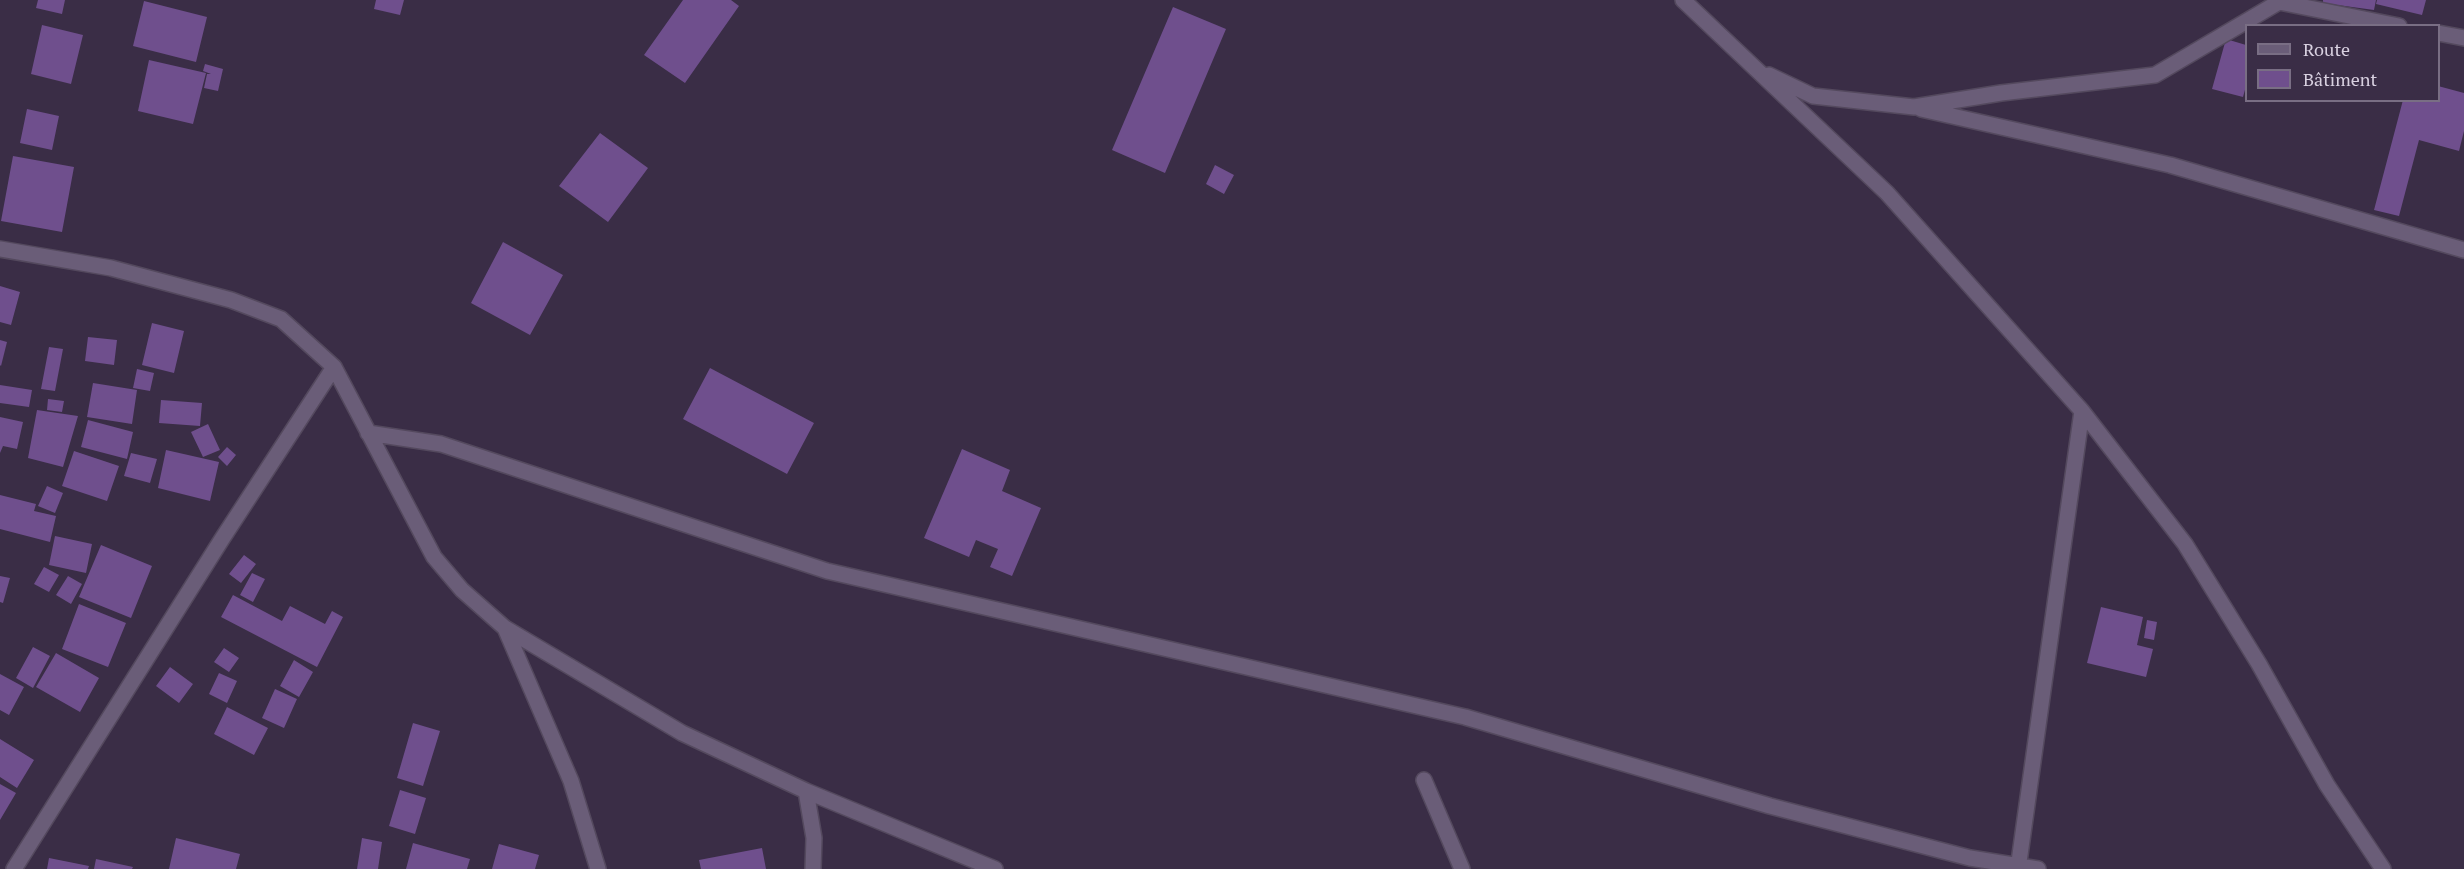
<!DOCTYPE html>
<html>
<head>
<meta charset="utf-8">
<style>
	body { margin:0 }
	#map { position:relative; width:2464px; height:869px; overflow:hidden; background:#3a2d46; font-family:"PT Serif",serif }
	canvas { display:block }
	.legend { position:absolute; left:2245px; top:24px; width:195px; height:78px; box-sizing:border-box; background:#3a2d46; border:2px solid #796e84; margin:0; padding:8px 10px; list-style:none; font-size:18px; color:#d8d0e0 }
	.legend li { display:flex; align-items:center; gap:12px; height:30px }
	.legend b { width:30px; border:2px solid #796e84 }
</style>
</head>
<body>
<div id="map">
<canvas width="2464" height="869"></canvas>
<ul class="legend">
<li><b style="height:8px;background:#6a5d78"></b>Route</li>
<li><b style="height:16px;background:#6f4f8d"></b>Bâtiment</li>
</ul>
</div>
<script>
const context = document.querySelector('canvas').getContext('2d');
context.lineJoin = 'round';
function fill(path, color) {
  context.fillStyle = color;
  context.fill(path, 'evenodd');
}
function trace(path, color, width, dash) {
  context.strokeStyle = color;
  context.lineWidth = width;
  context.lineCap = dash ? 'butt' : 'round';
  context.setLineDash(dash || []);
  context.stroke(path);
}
fill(new Path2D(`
	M38 0H65L62 14 36 8Z
	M376 0H404L400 15 374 9Z
	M683 0H731L739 6 685 83 644 55Z
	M2323 0H2376L2374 10 2323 3Z
	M2377 0H2426L2422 15 2376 4Z
	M144 1 207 17 196 62 133 46Z
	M1173 7 1226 29 1165 173 1112 150Z
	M42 25 83 35 71 84 31 74Z
	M2226 39 2246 45V86L2243 97 2212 89Z
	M149 60 206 73 193 124 138 111Z
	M205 64 223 69 218 91 204 88 207 74H211L203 71Z
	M2438 86 2464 93V131L2459 151 2419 140 2399 216 2374 210 2403 100H2438Z
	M27 109 59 116 52 150 20 143Z
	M600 133 648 168 608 222 559 186Z
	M13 156 74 167 62 232 1 221Z
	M1215 165 1234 175 1224 194 1206 184Z
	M503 242 563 275 530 335 471 303Z
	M0 286 20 292 11 325 0 322Z
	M152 323 184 331 174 373 142 365Z
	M88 337 117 340 114 365 85 361Z
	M0 340 7 342 1 366 0 365Z
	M49 347 63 349 55 391 41 389Z
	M710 368 814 423 787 474 683 419Z
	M137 369 154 373 150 391 133 388Z
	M93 383 137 390 132 424 87 417Z
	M0 385 32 390 29 407 0 403Z
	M48 399 64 401 62 412 47 410Z
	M161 400 202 403 200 426 159 423Z
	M37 410 78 416 63 467 28 458Z
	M0 417 23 422 17 449 3 446 0 453Z
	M88 420 133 432 127 459 81 447Z
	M208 424 220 450 203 457 191 432Z
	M227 447 236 455 227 466 218 457Z
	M962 449 1010 470 1002 491 1041 508 1012 576 990 567 998 549 976 540 969 557 924 538Z
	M166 450 219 462 210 501 158 488Z
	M74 451 119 466 107 501 62 486Z
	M131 453 157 459 150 483 124 476Z
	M47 486 63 493 55 513 38 506Z
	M0 495 36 504 34 511 56 516 50 542 0 529Z
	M55 536 92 544 86 573 49 565Z
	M101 545 152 566 131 618 79 597Z
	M244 555 256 564 241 583 229 574Z
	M44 567 59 575 49 592 34 584Z
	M252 573 265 579 253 602 240 595Z
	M0 576 10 578 3 603 0 602Z
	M68 576 82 584 71 604 56 595Z
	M233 595 282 621 290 606 325 624 332 611 343 617 317 667 221 617Z
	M79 604 126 623 108 667 62 649Z
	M2101 607 2143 617 2137 645 2153 649 2146 677 2087 663Z
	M2147 620 2157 622 2154 640 2144 638Z
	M33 647 50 656 33 688 16 678Z
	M224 648 239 658 229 672 214 662Z
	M56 653 99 678 80 712 36 687Z
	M294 660 313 672 299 697 280 686Z
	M170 667 193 684 179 703 156 686Z
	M219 673 237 681 227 703 209 694Z
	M0 674 24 687 9 715 0 710Z
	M275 689 297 699 284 728 262 718Z
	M227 707 268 728 254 755 214 734Z
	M413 723 440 731 423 786 397 778Z
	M0 739 34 760 17 788 0 777Z
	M0 784 16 793 0 820Z
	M400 790 426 798 415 834 389 826Z
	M176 838 240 854 236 869H169Z
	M362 838 382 842 378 869H357Z
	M413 843 470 859 467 869H406Z
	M499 844 539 855 535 869H492Z
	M762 848 766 869H701L699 860Z
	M49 858 89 866 88 869H47Z
	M96 859 133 867 132 869H94Z`), '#6f4f8d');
const minor = new Path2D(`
	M1683 0 1887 193 2082 411 2185 544 2259 664 2327 785 2383 869
	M2438 33 2464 38
	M1769 75 1813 96 1914 107 2001 93 2155 75 2279 2 2399 26
	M1921 109 2170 165 2464 250
	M0 249 111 268 231 300 281 319 334 367 434 557 462 590 505 628 682 733 806 791 995 869
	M368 433 441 444 827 571 1465 717 1770 806 1970 858 2038 869
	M505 628 571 781 598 869
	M1424 780 1462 869
	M806 791 814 838 813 869
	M14 869 222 539 334 367
	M2018 869 2082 411`);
trace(minor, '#54495e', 18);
trace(minor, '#6a5d78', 15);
</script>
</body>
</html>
